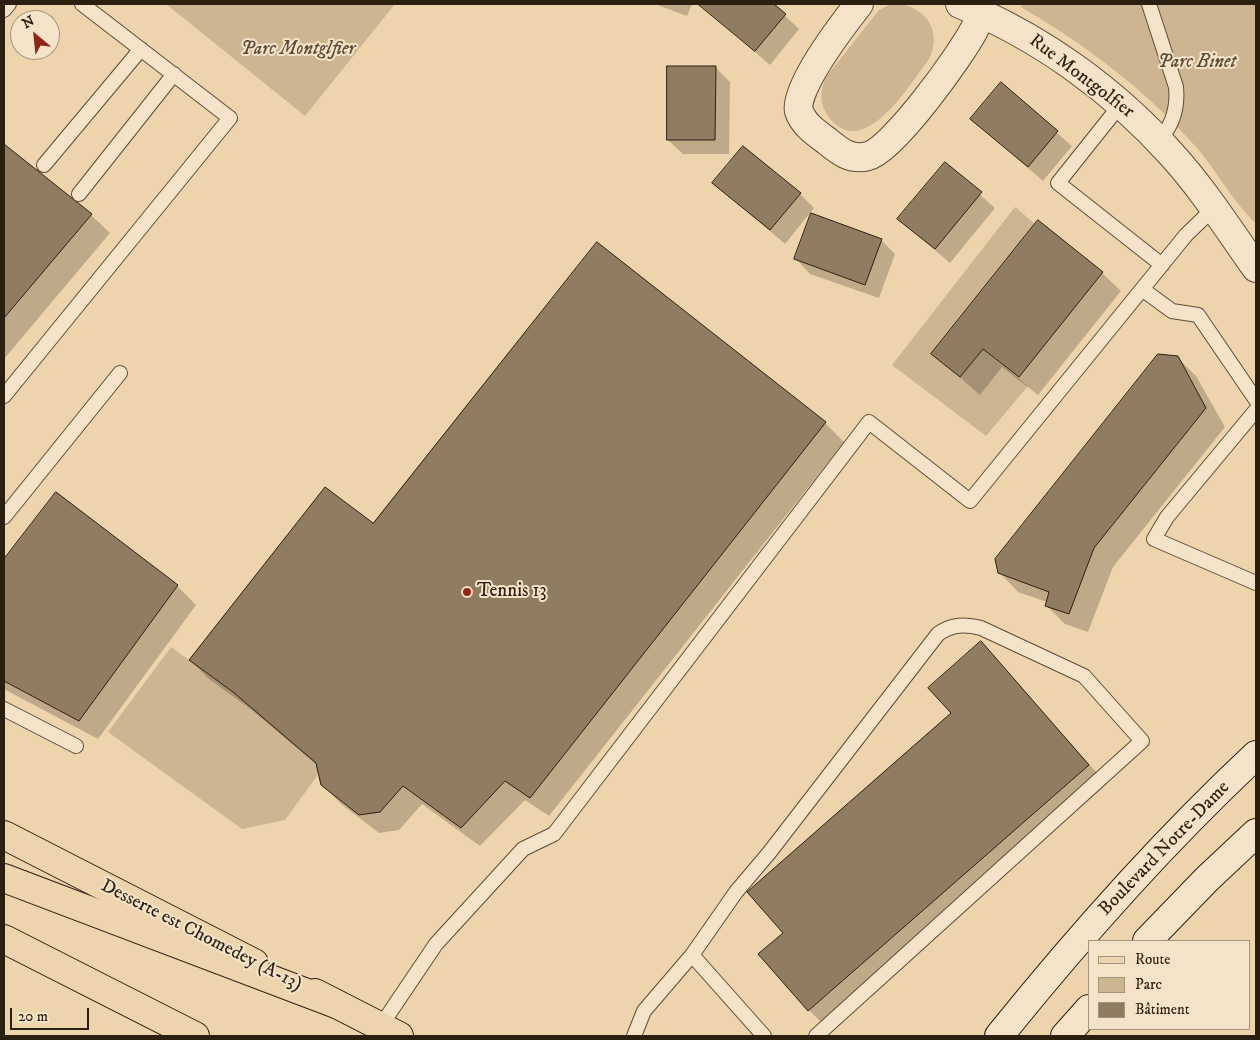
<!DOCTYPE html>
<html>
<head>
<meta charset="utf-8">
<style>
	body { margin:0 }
	#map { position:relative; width:1260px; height:1040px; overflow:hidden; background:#eed4ac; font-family:"IM FELL DW Pica",serif }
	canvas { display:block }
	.frame { position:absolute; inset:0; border:5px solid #2b1f10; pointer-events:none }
	.legend { position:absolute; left:1088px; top:940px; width:162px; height:90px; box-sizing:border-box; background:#f4e3c9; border:1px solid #a4957f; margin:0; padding:6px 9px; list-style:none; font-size:15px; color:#2b1f10 }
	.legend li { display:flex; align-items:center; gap:10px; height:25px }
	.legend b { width:25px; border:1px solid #a4957f }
	.north { position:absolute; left:10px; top:10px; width:50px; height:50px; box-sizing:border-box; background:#f4e3c9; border:1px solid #a4957f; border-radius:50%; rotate:332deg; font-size:14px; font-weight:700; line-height:20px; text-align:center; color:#2b1f10 }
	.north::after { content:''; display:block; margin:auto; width:18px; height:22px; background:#8f2418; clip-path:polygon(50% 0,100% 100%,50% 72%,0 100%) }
	.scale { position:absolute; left:10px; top:1008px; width:79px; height:22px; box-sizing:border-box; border:2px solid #2b1f10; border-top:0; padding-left:6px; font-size:15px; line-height:18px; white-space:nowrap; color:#2b1f10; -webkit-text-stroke:4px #f4e3c9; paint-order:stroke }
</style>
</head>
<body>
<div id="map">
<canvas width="1260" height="1040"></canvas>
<div class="frame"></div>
<ul class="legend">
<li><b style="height:6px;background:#eed4ac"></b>Route</li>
<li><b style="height:14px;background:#cdb591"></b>Parc</li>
<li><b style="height:14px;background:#907d61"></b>Bâtiment</li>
</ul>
<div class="north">N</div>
<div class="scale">20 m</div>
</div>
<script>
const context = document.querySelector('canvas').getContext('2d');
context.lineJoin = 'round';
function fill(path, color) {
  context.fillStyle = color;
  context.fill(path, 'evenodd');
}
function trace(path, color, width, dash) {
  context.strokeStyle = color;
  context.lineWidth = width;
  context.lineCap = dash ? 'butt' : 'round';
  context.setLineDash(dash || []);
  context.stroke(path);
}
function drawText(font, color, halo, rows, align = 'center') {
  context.font = font + ' "IM FELL DW Pica",serif';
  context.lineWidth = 4;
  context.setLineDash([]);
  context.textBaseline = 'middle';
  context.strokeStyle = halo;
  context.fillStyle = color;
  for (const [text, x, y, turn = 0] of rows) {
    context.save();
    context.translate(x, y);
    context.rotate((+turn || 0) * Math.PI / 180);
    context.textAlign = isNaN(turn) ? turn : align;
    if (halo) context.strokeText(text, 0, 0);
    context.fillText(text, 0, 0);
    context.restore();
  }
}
fill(new Path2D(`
	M166 4H395L305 116Z
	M900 4C928 9 942 33 929 59 910 84 863 164 828 116 819 103 820 91 826 77L879 10 889 5Z
	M1023 4H1256V223C1235 205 1216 170 1197 148 1147 91 1086 45 1021 7Z
	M1015 207 1035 224 931 354 960 377 983 349 1028 386 986 436 892 365Z
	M171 647 328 761 285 820 242 829 108 732Z`), '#cdb591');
fill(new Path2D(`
	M655 4H692L687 16Z
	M699 4H772L799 29 770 65Z
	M715 67 730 82 729 154H683L668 140Z
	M1001 84 1072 146 1043 181 972 119Z
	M4 145 91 215 110 233 4 359Z
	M945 164 995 208 950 263 899 219Z
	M714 183 800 194 814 208 785 244Z
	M881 240 895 254 879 298 810 274 796 259Z
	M597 244 825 423 844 442 549 816 525 800 480 846 422 804 399 830 379 833 341 804 322 784 318 766 253 711 209 679 190 660 374 525Z
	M1102 273 1121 291 1038 395 1002 367 980 395 933 354Z
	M1177 357 1196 376 1225 427 1113 567 1088 632 1065 624 1046 605 1047 602 1018 592 999 572Z
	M56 494 177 586 196 605 98 739 4 689V561Z
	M981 643 1107 784 828 1029 809 1010 953 713Z`), '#0003');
const building = new Path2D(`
	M698 4H774L786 14 755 51Z
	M667 66H716L715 140H667Z
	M1001 82 1058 131 1028 167 970 119Z
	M4 144 92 214 4 318Z
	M743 146 801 193 770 230 712 183Z
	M945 162 982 192 935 249 897 219Z
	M811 213 882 239 865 285 794 259Z
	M1038 220 1103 272 1019 377 983 349 960 377 931 354Z
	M597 242 826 422 530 798 505 781 461 828 403 786 380 812 359 815 321 785 316 763 233 692 189 660 325 487 373 523Z
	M1158 354 1178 356 1206 408 1094 548 1069 614 1045 606 1049 592 998 573 995 559Z
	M56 492 178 585 79 721 4 681V559Z
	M981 641 1089 765 808 1011 758 954 783 933 747 892 951 713 928 688Z`);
fill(building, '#907d61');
trace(building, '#2b1f10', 1);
const lane = new Path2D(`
	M1149 4 1176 87C1178 107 1173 125 1159 140
	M4 10 9 4
	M1121 104 1058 183 1162 265
	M44 165 141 49
	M79 194 174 74
	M1142 289 1172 311 1198 315 1256 400
	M4 396 230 118 82 4
	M1256 410 1167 517 1154 539 1256 583
	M4 517 120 373
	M4 709 76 746
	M692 955 764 1036
	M380 1027 436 944 523 849 554 834 869 422 970 501 1186 235 1213 209
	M634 1036 644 1011 692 955 736 892 769 853 938 634C952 624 965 624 981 628L1084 676 1142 741 816 1036`);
const street = new Path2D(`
	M859 4C844 23 793 89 799 111 803 124 816 133 827 141 839 151 851 161 868 156 893 150 961 55 974 30 977 25 978 18 980 12
	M960 4C1040 37 1114 90 1172 155 1203 189 1229 230 1256 268`);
const secondary = new Path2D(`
	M1147 941 1207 879 1256 833
	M999 1036C1078 938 1164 841 1256 755
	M1065 1036 1089 1009`);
const primary = new Path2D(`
	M4 835 254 963
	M315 993 399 1036`);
const highway = new Path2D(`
	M4 878 336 1004
	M4 939 195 1036`);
trace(lane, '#5c4c37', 16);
trace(street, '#5c4c37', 30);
trace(secondary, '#2b1f10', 30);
trace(primary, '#2b1f10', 30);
trace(highway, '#2b1f10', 30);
trace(lane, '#f4e3c9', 14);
trace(street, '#f4e3c9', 28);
trace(secondary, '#f4e3c9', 28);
trace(primary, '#eed4ac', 28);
trace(highway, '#eed4ac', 28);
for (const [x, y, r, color] of [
	[467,592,5,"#8f2418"]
]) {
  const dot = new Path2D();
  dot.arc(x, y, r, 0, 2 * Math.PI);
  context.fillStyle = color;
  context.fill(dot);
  trace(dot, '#f4e3c9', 2);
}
drawText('italic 19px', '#5c4c37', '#f4e3c9', [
	["Parc Montglfier",298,50],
	["Parc Binet",1197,63]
]);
drawText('19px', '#2b1f10', '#f4e3c9', [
	["Rue Montgolfier",1081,77,37],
	["Boulevard Notre-Dame",1165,849,-46],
	["Desserte est Chomedey (A-13)",201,936,27]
]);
drawText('19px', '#2b1f10', '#f4e3c9', [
	["Tennis 13",477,592]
], 'left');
</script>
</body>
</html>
